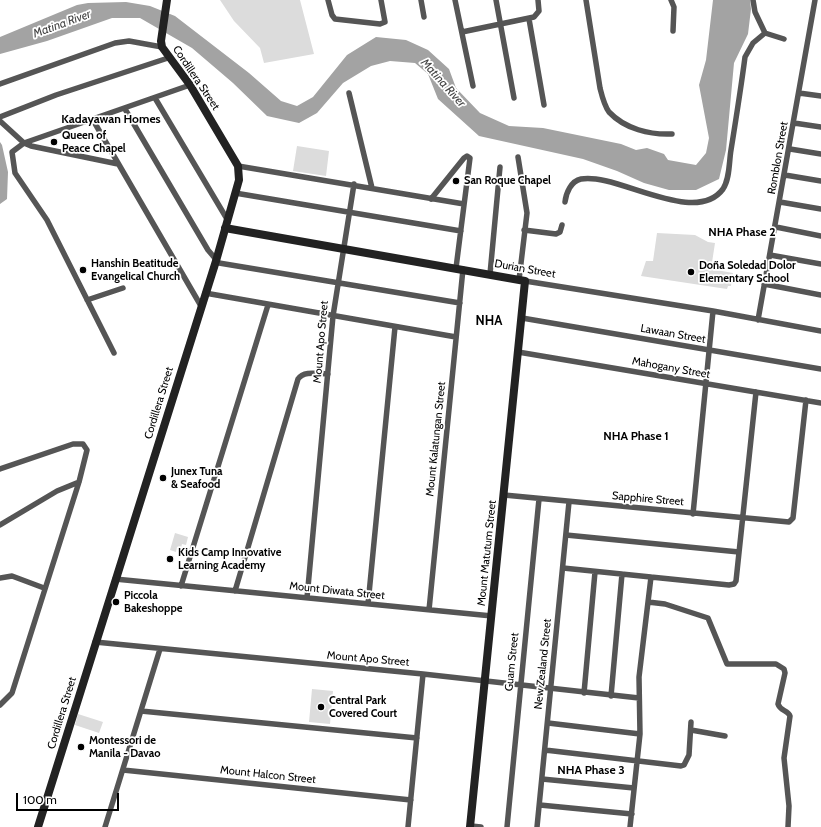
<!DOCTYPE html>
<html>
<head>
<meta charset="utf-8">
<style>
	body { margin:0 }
	#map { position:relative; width:821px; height:827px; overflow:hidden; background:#fff; font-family:Cabin,sans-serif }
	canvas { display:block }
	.scale { position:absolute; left:16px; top:793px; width:103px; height:18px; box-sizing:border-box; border:2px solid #000; border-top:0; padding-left:5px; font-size:12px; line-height:14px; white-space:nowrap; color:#000; -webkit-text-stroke:3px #fff; paint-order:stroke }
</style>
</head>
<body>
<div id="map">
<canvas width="821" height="827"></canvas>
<div class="scale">100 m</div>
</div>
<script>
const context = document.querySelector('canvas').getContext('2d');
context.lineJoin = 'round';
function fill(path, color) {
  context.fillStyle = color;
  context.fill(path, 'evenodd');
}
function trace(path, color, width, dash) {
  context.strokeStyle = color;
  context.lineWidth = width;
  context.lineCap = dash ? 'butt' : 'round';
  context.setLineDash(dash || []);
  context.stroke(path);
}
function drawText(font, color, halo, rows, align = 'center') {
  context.font = font + ' Cabin,sans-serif';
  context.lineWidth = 3.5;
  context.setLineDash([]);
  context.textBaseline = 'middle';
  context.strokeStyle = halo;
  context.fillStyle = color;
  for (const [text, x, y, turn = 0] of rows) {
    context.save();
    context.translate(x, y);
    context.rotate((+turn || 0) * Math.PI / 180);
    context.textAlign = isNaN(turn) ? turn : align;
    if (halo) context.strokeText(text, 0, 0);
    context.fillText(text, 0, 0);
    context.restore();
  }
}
fill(new Path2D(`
	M220 0H300L314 54 264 63 260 48 234 21Z
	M297 146 329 151 326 176 293 171Z
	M657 233 695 235 708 242 715 243 711 269 733 273 731 286H728L727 289 641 276 646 261H653Z
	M175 533 188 537 186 545 182 544 181 548 177 547 176 552 170 550Z
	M312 689 333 691 330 724 309 722Z
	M78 714 103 722 99 733 75 725Z`), '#dcdcdc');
fill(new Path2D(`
	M713 0H750L751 9 748 34 734 63 726 150 719 179 696 190H669L644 183 617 171 583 159 479 136 438 99 428 74 415 63 390 61 371 66 343 83 317 113 299 123 267 116 233 83 192 48 140 18H112L47 41 0 54V37L77 5 88 3 126 2 150 6 175 16 249 73 281 101 297 106 313 97 347 55 376 37 406 40 428 50 449 69 456 88 480 113 509 126 543 128 621 144 636 150 647 148 664 154 668 160 696 165 706 153 709 138 699 85 706 60Z
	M0 142 2 145 8 172 7 199 0 204Z`), '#a3a3a3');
trace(new Path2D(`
	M328 0 332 15 335 19 380 24 385 22 381 0
	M421 0 424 17
	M455 0 473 86
	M496 0 514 98
	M586 0 600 88C602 96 604 105 609 112 625 129 650 135 672 134
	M671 0 674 7 673 31
	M753 0 755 12 765 33 784 39
	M529 19 544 105
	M462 32 534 17 539 11 538 0
	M0 84 115 43 129 41 162 47
	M349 93 372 188
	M799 93 821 96
	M155 98 227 219
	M125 109 208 250 219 263 460 303
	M0 117 56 95 168 58
	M93 120 201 306
	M0 121 24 143 31 146 118 164
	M794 123 821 127
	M790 149 821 154
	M518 157 527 213 519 280
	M238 166 464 204
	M785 175 821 181
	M235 193 461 231
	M431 199 464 158 467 156 470 158 456 268
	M565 202C566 193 571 181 581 179 616 172 695 227 723 189 730 179 729 161 731 150 736 119 741 88 745 57L753 43 765 33
	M780 202 821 209
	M776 227 821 236
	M524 230 556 234 560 232 562 225
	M770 255 821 264
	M490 274 500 167
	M525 281 713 311 821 331
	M764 284 821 295
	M205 293 456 337
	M87 300 123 288
	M522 318 821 369
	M758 320 815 0
	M518 352 821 403
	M114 353 47 220 15 173 12 152 24 143 190 85
	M0 469 73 444H83L87 450 79 482 12 693 0 705
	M504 495 789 522 793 518 806 400
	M693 514 713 311
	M0 525 57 491 79 482
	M566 535 739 552
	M563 568 729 585 734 584 736 581 756 392
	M0 578 12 576 44 588
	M115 579 492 616
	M181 586 268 305
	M235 591 298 379C304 370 318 374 328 374
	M307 598 333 316 354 184
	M648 602 665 604 708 618 727 664H776L784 669 785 673 778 704C780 711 788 710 790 716L784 758 789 806 788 827
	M368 604 395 327
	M429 610 463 269
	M95 642 423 674 639 698
	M584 693 595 572
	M611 696 622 574
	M141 711 417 738
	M548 723 640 734
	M691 730 725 736
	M545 750 681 766 684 765 689 755 691 722
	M123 770 411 800
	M542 779 634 788
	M540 805 632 814
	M471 826 481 827
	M105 827 160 649
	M408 827 423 674
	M507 827 539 499
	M537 827 569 502
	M630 827 640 734 639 677 651 577`), '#555', 5.5);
trace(new Path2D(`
	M225 228 525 281 470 827
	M38 827 216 261 239 180 238 166 190 85 162 47 161 41 167 0`), '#222', 8);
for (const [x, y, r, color] of [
	[54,142,4,"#000"],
	[456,181,4,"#000"],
	[83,270,4,"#000"],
	[691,272,4,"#000"],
	[163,478,4,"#000"],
	[170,559,4,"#000"],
	[116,602,4,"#000"],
	[321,707,4,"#000"],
	[81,747,4,"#000"]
]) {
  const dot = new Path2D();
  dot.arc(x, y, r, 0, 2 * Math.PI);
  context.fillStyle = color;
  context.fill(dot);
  trace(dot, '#fff', 1.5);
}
drawText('11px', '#000', '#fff', [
	["Cordillera Street",196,78,56],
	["Romblon Street",778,158,-80],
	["Durian Street",525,269,10],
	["Lawaan Street",673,334,10],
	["Mount Apo Street",321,342,-85],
	["Mahogany Street",671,368,10],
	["Cordillera Street",159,403,-73],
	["Mount Kalatungan Street",436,439,-84],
	["Sapphire Street",648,499,5],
	["Mount Matutum Street",487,553,-84],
	["Mount Diwata Street",337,591,6],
	["Mount Apo Street",368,659,5],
	["Guam Street",512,662,-84],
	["New Zealand Street",543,664,-84],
	["Cordillera Street",62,713,-73],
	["Mount Halcon Street",268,775,6]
]);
drawText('bold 11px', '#000', '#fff', [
	["Queen of",62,136],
	["Peace Chapel",62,149],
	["San Roque Chapel",464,181],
	["Hanshin Beatitude",91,264],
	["Evangelical Church",91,277],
	["Doña Soledad Dolor",699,266],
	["Elementary School",699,279],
	["Junex Tuna",171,472],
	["& Seafood",171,485],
	["Kids Camp Innovative",178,553],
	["Learning Academy",178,566],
	["Piccola",124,596],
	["Bakeshoppe",124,609],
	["Central Park",329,701],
	["Covered Court",329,714],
	["Montessori de",89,741],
	["Manila - Davao",89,754]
], 'left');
drawText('italic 12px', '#444', '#fff', [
	["Matina River",62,24,-20],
	["Matina River",443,83,48]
]);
drawText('bold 12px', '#000', '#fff', [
	["Kadayawan Homes",111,119],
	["NHA Phase 2",742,232],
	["NHA Phase 1",636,436],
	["NHA Phase 3",591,770]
]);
drawText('bold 13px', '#000', '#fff', [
	["NHA",489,321]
]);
</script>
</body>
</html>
